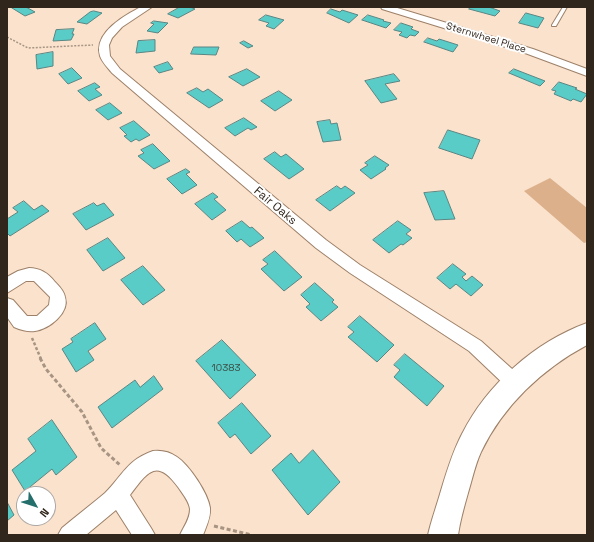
<!DOCTYPE html>
<html>
<head>
<meta charset="utf-8">
<style>
	body { margin:0 }
	#map { position:relative; width:594px; height:542px; overflow:hidden; background:#fbe2cd; font-family:"Space Grotesk",sans-serif }
	canvas { display:block }
	.frame { position:absolute; inset:0; border:8px solid #31261c; pointer-events:none }
	.north { position:absolute; left:16px; top:486px; width:40px; height:40px; box-sizing:border-box; background:#fff; border:1px solid #ada8a4; border-radius:50%; rotate:129deg; font-size:11px; font-weight:700; line-height:16px; text-align:center; color:#31261c }
	.north::after { content:''; display:block; margin:auto; width:14px; height:18px; background:#246f6c; clip-path:polygon(50% 0,100% 100%,50% 72%,0 100%) }
</style>
</head>
<body>
<div id="map">
<canvas width="594" height="542"></canvas>
<div class="frame"></div>
<div class="north">N</div>
</div>
<script>
const context = document.querySelector('canvas').getContext('2d');
context.lineJoin = 'round';
function fill(path, color) {
  context.fillStyle = color;
  context.fill(path, 'evenodd');
}
function trace(path, color, width, dash) {
  context.strokeStyle = color;
  context.lineWidth = width;
  context.lineCap = dash ? 'butt' : 'round';
  context.setLineDash(dash || []);
  context.stroke(path);
}
function drawText(font, color, halo, rows, align = 'center') {
  context.font = font + ' "Space Grotesk",sans-serif';
  context.lineWidth = 4;
  context.setLineDash([]);
  context.textBaseline = 'middle';
  context.strokeStyle = halo;
  context.fillStyle = color;
  for (const [text, x, y, turn = 0] of rows) {
    context.save();
    context.translate(x, y);
    context.rotate((+turn || 0) * Math.PI / 180);
    context.textAlign = isNaN(turn) ? turn : align;
    if (halo) context.strokeText(text, 0, 0);
    context.fillText(text, 0, 0);
    context.restore();
  }
}
fill(new Path2D(`
	M550 178 587 208V242L584 243 524 191Z`), '#dbb08b');
const building = new Path2D(`
	M15 7H26L35 12 25 16 12 8Z
	M180 7H190L195 9 178 18 168 14Z
	M471 7H489L500 11 495 16 469 9Z
	M331 9 340 12 342 10 358 15 349 23 327 13Z
	M94 11 102 13 87 24 77 22 90 12Z
	M526 13 544 18 538 28 519 23Z
	M266 15 284 20 274 29 266 26 269 23 259 20Z
	M368 15 384 20 383 21 391 23 386 28 362 20Z
	M154 21 168 23 158 33 147 31 154 24 151 23Z
	M401 23 413 27 411 29 419 32 415 36 410 35 407 38 399 35 402 32 394 30Z
	M74 29 72 34H74L71 40 53 41 56 30Z
	M428 38 437 41 439 39 458 45 453 52 424 42Z
	M155 40V51L136 53 138 41Z
	M244 41 253 46 248 48 240 43Z
	M194 47H219L216 55 191 54Z
	M53 52V66L37 69 36 55Z
	M168 62 173 69 159 73 154 67Z
	M72 68 82 78 68 84 59 74Z
	M247 69 260 77 243 86 229 77Z
	M514 69 545 81 540 86 509 73Z
	M394 74 400 81 385 84 397 99 381 103 365 81Z
	M559 82 577 88 575 89 587 94 581 102 573 99 571 101 554 94 556 91 552 90Z
	M95 83 100 87 95 89 102 95 89 101 78 91Z
	M197 88 203 92 208 89 223 100 209 108 187 93Z
	M279 91 292 100 275 111 261 101Z
	M110 103 122 113 108 120 96 110Z
	M244 118 257 127 251 130 248 128 235 136 225 128Z
	M330 120 331 124 337 123 341 140 323 142 317 122Z
	M134 121 150 135 139 141 136 139 131 142 124 136 127 135 120 128Z
	M448 130 480 140 472 159 439 148Z
	M153 144 170 161 154 169 138 156 144 153 141 150Z
	M275 152 281 157 286 154 304 169 289 179 264 159Z
	M375 156 389 165 385 168 386 169 371 179 360 170 368 165 365 163Z
	M186 169 190 172 186 174 197 185 182 194 167 179Z
	M337 186 341 189 345 186 355 193 330 211 316 200Z
	M444 191 455 219 435 220 424 193Z
	M213 193 218 197 214 199 226 210 212 220 195 204Z
	M24 201 34 210 42 205 49 211 10 236 7 233V219L18 212 13 208Z
	M94 203 97 206 104 203 114 215 86 230 73 214Z
	M242 221 250 228 252 227 264 238 250 247 241 239 237 242 226 231Z
	M398 221 411 230 406 234 412 238 403 245 401 244 389 253 373 240Z
	M108 238 125 258 103 271 87 250Z
	M275 251 302 277 284 291 261 269 268 264 263 260Z
	M453 264 466 274 462 277 466 281 472 276 483 285 471 296 456 284 450 289 437 278Z
	M143 266 165 290 143 305 121 280Z
	M315 283 334 300 332 302 338 307 321 321 306 307 310 304 301 295Z
	M360 316 394 345 377 362 348 337 354 332 348 327Z
	M95 323 106 339 88 351 94 360 76 372 62 349 73 342 71 339Z
	M222 340 256 375 230 399 196 361Z
	M405 354 444 386 427 406 394 377 400 370 394 365Z
	M154 376 163 389 112 428 98 407 135 380 140 387Z
	M242 403 271 436 251 454 235 434 230 438 218 423Z
	M52 420 77 457 56 475 52 469 25 491 12 470 36 451 28 439Z
	M313 450 340 482 308 515 272 470 291 453 299 463Z
	M7 502 14 515 7 521Z`);
fill(building, '#59ccc7');
trace(building, '#598683', 1);
const lane = new Path2D(`
	M563 7H567L556 26H552V25Z`);
const street = new Path2D(`
	M141 7H152L122 27 112 38 109 45 110 56 120 69 326 240 360 265 481 341 521 377 524 383 521 389 515 392 509 389 469 351 350 273 316 248 112 73C108 68 102 62 100 56 93 33 125 15 141 7Z
	M381 7H394L533 49 587 69V76L525 53 382 9Z
	M29 268C40 268 48 273 55 282 59 286 64 291 65 297 70 313 49 329 35 331 28 332 21 330 14 327L7 317V298L13 300 27 316H37L49 305 50 297 34 281H26L7 293V277L18 271Z
	M153 451C161 450 170 452 177 457 189 465 208 493 210 508 211 517 206 527 203 535H180C184 526 190 519 190 509 189 501 182 493 178 487 156 457 147 473 130 495L151 528 155 535H132L116 510 86 535H58L62 528C76 516 91 505 105 493 123 475 127 460 153 451Z`);
const secondary = new Path2D(`
	M587 323V345C542 369 503 406 481 452 475 465 472 480 468 493 464 507 460 521 458 535H428C431 521 436 508 440 494 446 474 452 453 462 434 487 384 535 342 587 323Z`);
trace(lane, '#9d8068', 2);
trace(street, '#9d8068', 2);
trace(secondary, '#9d8068', 2);
trace(new Path2D(`
	M7 37 28 48 93 45`), '#a79483', 1.5, [2, 1.5]);
trace(new Path2D(`
	M32 338 41 359`), '#a79483', 2.5, [3, 2]);
trace(new Path2D(`
	M40 358 46 369 82 412 101 448 120 465
	M214 526 252 535`), '#a79483', 3, [4, 2.5]);
fill(lane, '#fff');
fill(street, '#fff');
fill(secondary, '#fff');
drawText('10px', '#31261c', '#fff', [
	["Sternwheel Place",486,38,17]
]);
drawText('10px', '#3b5047', null, [
	["10383",226,368]
]);
drawText('12px', '#31261c', '#fff', [
	["Fair Oaks",275,206,40]
]);
</script>
</body>
</html>
